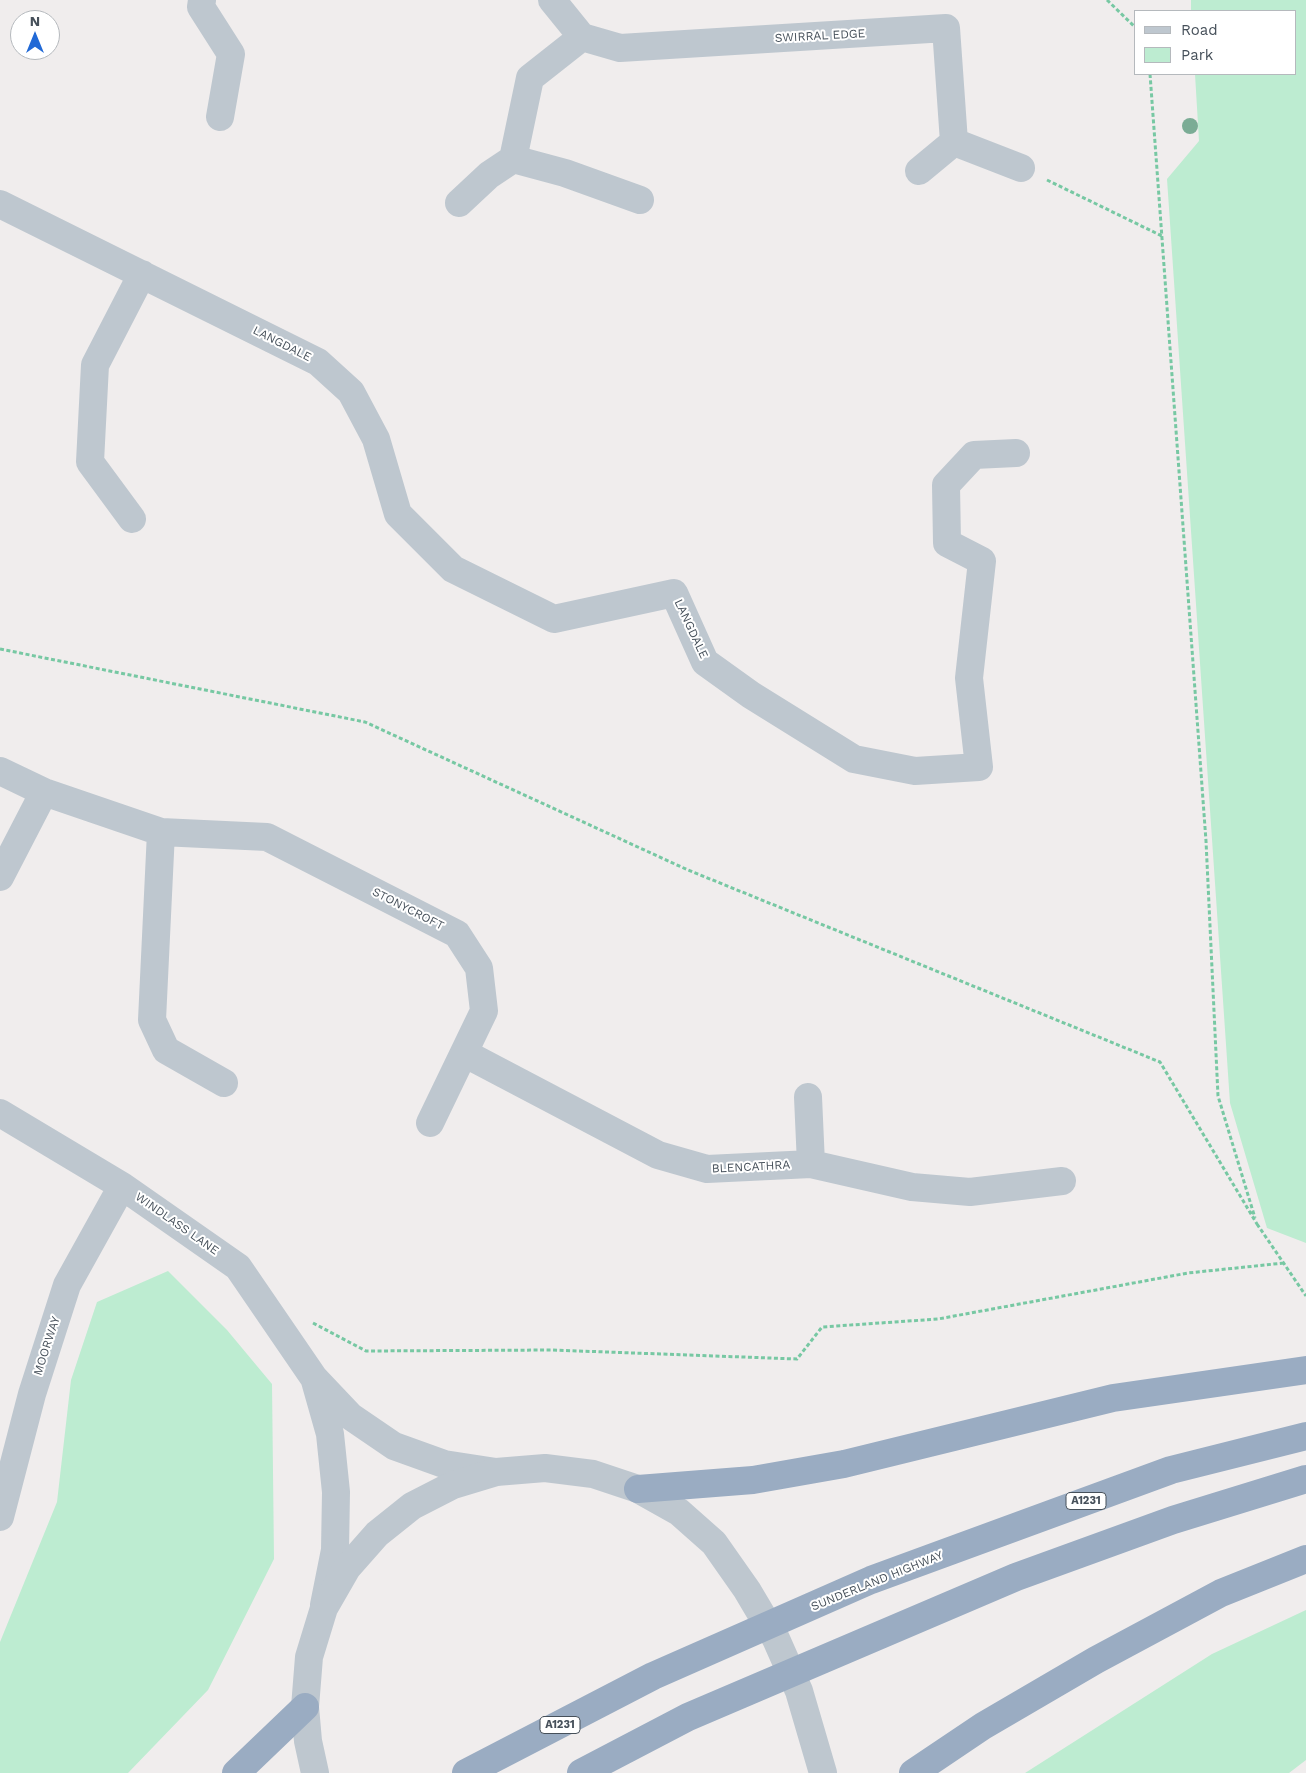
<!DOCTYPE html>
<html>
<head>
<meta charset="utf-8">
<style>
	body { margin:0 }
	#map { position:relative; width:1306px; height:1773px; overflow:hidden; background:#f0eded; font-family:"Work Sans",sans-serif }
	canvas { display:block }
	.legend { position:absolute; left:1134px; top:10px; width:162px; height:65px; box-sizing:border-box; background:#fff; border:1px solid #b5b9bd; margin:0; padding:6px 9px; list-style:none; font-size:15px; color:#46505a }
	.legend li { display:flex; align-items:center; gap:10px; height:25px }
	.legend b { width:25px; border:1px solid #b5b9bd }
	.north { position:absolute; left:10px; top:10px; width:50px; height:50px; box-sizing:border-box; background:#fff; border:1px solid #b5b9bd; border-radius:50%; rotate:0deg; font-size:14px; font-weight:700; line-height:20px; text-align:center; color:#46505a }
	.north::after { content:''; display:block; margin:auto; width:18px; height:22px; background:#2169d6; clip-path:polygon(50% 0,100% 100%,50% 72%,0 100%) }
</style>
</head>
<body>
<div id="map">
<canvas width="1306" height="1773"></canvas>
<ul class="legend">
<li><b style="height:6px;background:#bec7cf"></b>Road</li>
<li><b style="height:14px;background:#bdecd1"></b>Park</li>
</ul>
<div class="north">N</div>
</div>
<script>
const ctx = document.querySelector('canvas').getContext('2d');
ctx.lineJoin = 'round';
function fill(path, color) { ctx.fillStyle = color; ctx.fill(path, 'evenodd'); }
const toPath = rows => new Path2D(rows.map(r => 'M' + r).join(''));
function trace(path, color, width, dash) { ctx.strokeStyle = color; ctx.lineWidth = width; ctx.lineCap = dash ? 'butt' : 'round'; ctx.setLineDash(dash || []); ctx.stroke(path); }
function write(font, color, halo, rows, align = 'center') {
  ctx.font = font + ' "Work Sans",sans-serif'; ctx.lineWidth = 4; ctx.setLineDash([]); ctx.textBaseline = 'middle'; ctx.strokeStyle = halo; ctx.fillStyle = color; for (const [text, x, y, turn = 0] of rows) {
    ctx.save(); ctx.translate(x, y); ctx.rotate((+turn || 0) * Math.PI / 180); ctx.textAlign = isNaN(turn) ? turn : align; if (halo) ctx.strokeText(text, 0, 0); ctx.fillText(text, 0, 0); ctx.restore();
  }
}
fill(toPath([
	[1191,0,1306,0,1306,1243,1267,1228,1230,1103,1167,179,1199,141,1195,74,1295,74,1295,11,1191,11],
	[168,1271,227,1330,272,1384,274,1559,208,1690,128,1773,0,1773,0,1642,57,1502,71,1380,97,1302],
	[1306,1610,1306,1760,1289,1773,1025,1773,1212,1654]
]), '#bdecd1');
trace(toPath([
	[1107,0,1135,27],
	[1150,74,1206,841,1218,1096,1255,1218],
	[1047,180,1162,236],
	[0,649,365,722,688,870,1160,1062,1257,1224],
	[1257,1224,1306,1296],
	[313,1323,366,1351,552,1350,797,1359,822,1327,938,1319,1188,1273,1284,1263]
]), '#77c8a3', 3, [4, 2.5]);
trace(toPath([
	[202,0,201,7,231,54,220,117],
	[552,0,582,37,620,48,946,28,954,142],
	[513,159,530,78,582,37],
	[919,171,954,142,1021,168],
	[459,203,489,175,513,159,565,173,640,200],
	[0,204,318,362,351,392,376,439,398,514,453,569,554,619,674,593,705,662,751,695,854,759,915,771,979,767,969,678,982,561,947,543,946,485,974,455,1016,453],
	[132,519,90,462,95,365,142,274],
	[0,771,44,792,161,832,267,837,457,934,479,968,484,1011,430,1123],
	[161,832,152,1020,166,1050,224,1083],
	[0,877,44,792],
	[464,1053,658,1155,707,1169,811,1164,912,1187,970,1192,1062,1181],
	[808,1097,811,1164],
	[0,1113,122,1186,238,1267,314,1378,350,1416,394,1446,444,1464,496,1472],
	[315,1381,330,1434,336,1492,335,1550,324,1605],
	[0,1517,32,1394,67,1285,122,1186]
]), '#bec7cf', 28);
trace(toPath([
	[315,1773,308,1741,305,1707,309,1657,324,1608,347,1568,377,1534,412,1506,453,1485,496,1472,545,1468,593,1474,638,1489,679,1512,714,1543,747,1590,776,1639,799,1691,823,1773]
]), '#bec7cf', 28);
trace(toPath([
	[638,1489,753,1480,844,1464,1113,1398,1306,1370],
	[236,1773,305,1707],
	[466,1773,653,1676,871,1580,1171,1470,1306,1436],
	[581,1773,688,1717,1016,1577,1173,1520,1306,1479],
	[913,1773,983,1726,1096,1660,1221,1593,1306,1559]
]), '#9aacc2', 28);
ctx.fillStyle = '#7bac95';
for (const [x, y] of [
	[1190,126]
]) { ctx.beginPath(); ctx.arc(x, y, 8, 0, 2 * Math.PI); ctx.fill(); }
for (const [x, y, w] of [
	[1086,1501,40],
	[560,1725,40]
]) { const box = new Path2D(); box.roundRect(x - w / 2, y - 8.5, w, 17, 4); ctx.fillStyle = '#fff'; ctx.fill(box); trace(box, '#46505a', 1); }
write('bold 11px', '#46505a', null, [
	["A1231",1086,1501],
	["A1231",560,1725]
]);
write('12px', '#46505a', '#fff', [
	["SWIRRAL EDGE",820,36,-3],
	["LANGDALE",282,344,27],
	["LANGDALE",691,629,65],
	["STONYCROFT",408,909,27],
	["BLENCATHRA",751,1167,-3],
	["WINDLASS LANE",177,1224,35],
	["MOORWAY",47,1346,-72],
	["SUNDERLAND HIGHWAY",877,1581,-22]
]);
</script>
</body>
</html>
